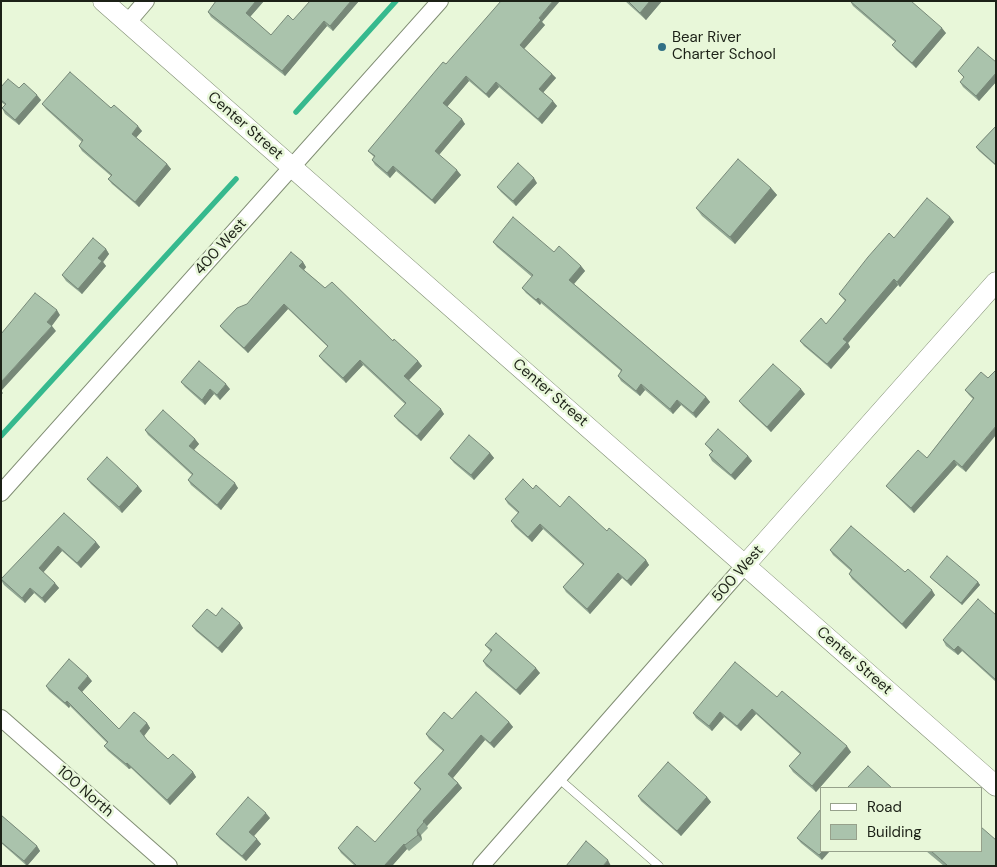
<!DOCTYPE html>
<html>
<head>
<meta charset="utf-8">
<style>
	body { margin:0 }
	#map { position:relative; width:997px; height:867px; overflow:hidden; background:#e8f7d9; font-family:"DM Sans",sans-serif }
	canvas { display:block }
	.frame { position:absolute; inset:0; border:2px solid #1c2117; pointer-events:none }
	.legend { position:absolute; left:820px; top:787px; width:162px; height:65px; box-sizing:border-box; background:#e8f7d9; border:1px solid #96a18b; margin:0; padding:6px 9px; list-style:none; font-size:15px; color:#1c2117 }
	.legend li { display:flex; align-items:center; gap:10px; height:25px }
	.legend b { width:25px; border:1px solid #96a18b }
</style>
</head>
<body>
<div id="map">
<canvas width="997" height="867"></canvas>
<div class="frame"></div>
<ul class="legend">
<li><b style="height:6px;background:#fff"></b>Road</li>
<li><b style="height:14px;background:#aac3ac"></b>Building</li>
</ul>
</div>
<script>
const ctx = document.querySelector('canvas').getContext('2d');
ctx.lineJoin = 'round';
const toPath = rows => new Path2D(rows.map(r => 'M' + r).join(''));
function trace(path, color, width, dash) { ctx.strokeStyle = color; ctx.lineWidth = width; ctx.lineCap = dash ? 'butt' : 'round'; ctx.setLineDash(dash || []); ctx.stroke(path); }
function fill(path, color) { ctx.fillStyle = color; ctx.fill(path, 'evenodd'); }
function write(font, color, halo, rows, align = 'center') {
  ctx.font = font + ' "DM Sans",sans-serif'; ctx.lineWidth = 5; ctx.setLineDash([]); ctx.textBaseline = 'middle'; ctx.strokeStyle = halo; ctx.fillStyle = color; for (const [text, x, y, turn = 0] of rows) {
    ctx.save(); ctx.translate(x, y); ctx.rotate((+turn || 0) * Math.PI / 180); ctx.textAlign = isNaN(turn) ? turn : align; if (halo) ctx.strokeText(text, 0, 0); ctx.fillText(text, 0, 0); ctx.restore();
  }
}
trace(toPath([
	[296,112,396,1],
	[1,436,236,179]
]), '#36b98e', 5.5);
const service = toPath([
	[558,778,659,866]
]);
const minor = toPath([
	[128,22,146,1],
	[1,493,440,1],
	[1,718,169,866],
	[481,866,745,565]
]);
const tertiary = toPath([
	[103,1,996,786],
	[745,565,996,282]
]);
trace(service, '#818e74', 9);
trace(minor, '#818e74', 18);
trace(tertiary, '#818e74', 21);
trace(service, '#fff', 8);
trace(minor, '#fff', 16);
trace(tertiary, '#fff', 20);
fill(toPath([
	[216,1,264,1,250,17,271,35,293,20,359,1,333,31,327,26,285,76,211,17,208,12],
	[625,1,662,1,646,20],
	[850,1,946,33,916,68,896,50,892,45,895,42,853,6],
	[542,22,545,25,524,49,552,74,556,78,543,92,557,106,542,124,499,87,489,98,469,81,447,107,465,124,439,155,461,175,435,204,396,171,390,178,375,165,372,160,374,157,368,151,446,64],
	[996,62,996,82,979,101,963,87,960,82,964,78,958,71],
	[1,87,41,100,19,125,5,114,2,108,5,105,1,102],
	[42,104,111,108,142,131,136,137,167,164,171,169,139,207,112,184,108,179,111,176,82,151,79,146,82,142,46,109],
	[996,126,996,166,979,151,976,147],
	[537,183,516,206,501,192,497,187],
	[771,188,777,195,735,244,702,216,696,208],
	[950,217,954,222,900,287,898,285,848,343,850,347,831,369,804,346,800,341,826,324,845,301,839,294,894,238],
	[493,242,554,252,581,266,585,271,574,284,706,397,710,402,696,418,681,405,673,414,645,390,640,396,621,381,618,376,621,371,541,303,540,305,526,293,522,288,532,277,497,247],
	[106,249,109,254,103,262,106,266,82,294,66,281,62,275],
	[303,262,306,267,304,270,325,288,418,361,422,366,409,380,444,414,421,441,398,421,394,416,405,404,363,365,346,383,323,361,319,356,328,347,288,309,248,353,224,331,220,326,247,304],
	[981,372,966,472,957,465,914,513,890,490,886,486,927,458,973,399,969,395,965,390],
	[181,382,230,389,220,400,214,394,205,405,185,387],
	[805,394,771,432,743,406,739,401],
	[145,430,195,439,199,444,194,450,238,488,221,510,191,485,188,480,192,475,148,435],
	[705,444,748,456,752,461,735,480,712,461,709,455,712,452],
	[490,453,494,458,474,480,454,463,450,458],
	[87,479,138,486,142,491,122,513,91,484],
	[533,489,560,507,607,531,646,560,649,565,631,586,622,578,590,614,566,592,563,587,583,565,543,529,532,542,515,527,511,521,518,513,508,504,505,499],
	[64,513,96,542,100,547,81,568,62,551,43,572,59,588,45,603,34,593,25,603,4,585,1,580],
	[830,550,905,572,935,595,906,629,852,579,849,574,851,571,833,555],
	[930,577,978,582,980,585,962,605,932,579],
	[996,615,996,682,962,651,958,655,946,646,943,640],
	[216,616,243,628,222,653,196,631,192,626],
	[485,645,540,673,520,695,486,666,483,661,491,652],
	[92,681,82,692,119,729,147,723,150,728,144,736,147,740,168,759,193,772,196,777,170,805,131,768,129,769,108,751,104,746,107,743,70,706,69,708,49,691,46,686],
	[777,697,851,752,816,792,793,772,789,766,800,754,756,714,741,731,724,717,712,731,696,718,693,713],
	[452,719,509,722,513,727,494,748,485,740,453,778,458,783,462,788,427,826,428,828,421,835,422,840,409,851,407,849,392,866,355,866,341,853,338,848,375,842,420,790,414,783,443,751,429,739,426,734],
	[638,796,707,797,711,802,681,836,641,801],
	[821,809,822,860,801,843,797,838],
	[1,815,37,846,40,851,27,866,1,843],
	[270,818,254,836,261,844,246,861,220,839,216,834],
	[926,851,981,851,996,866,944,866]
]), '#92a894');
fill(toPath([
	[256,1,264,1,249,18,246,13],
	[351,1,359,1,333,31,330,26],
	[553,1,560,1,542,22,545,25,523,50,520,45,539,18],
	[650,1,662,1,646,20,640,13],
	[324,21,327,26,285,76,282,71],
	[942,28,946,33,916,68,912,63],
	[996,73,996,82,979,101,976,96],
	[552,74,556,78,542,94,539,89],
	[466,76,469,81,446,108,443,103],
	[496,82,499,87,489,98,486,94],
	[37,95,41,100,19,125,15,120],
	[553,101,557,106,542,124,538,119],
	[462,119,465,124,438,156,435,151],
	[138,126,142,131,135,139,132,134],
	[167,164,171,169,139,207,135,202],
	[393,166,396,171,390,178,387,173],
	[457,170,461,175,435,204,432,200],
	[534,178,537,183,516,206,513,201],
	[771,188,777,195,735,244,730,237],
	[950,217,954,222,900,287,897,282],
	[106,249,109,254,103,262,106,266,82,294,78,289,98,258],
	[303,262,306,267,303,271,299,266],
	[581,266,585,271,573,285,569,280],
	[894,279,898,285,848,343,850,347,831,369,827,364,843,339],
	[538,298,541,303,540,305,536,300],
	[284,304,288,309,248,353,244,348],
	[57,310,60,315,51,327,47,322],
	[52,326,56,331,1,391,3,393,1,395,1,382],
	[360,360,363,365,346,383,343,378],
	[418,361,422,366,408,381,404,376],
	[226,384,230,389,220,400,217,395],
	[641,384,645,390,640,396,636,391],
	[210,389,214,394,205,405,202,400],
	[801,389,805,394,771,432,767,427],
	[706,397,710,402,696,418,693,413],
	[677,400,681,405,673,414,670,409],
	[441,409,444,414,421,441,417,436],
	[996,426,996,435,966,472,962,467],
	[195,439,199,444,193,451,189,446],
	[490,453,494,458,474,480,471,475],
	[748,456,752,461,735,480,731,475],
	[954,460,957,465,914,513,911,508],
	[235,483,238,488,221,510,217,505],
	[138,486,142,491,122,513,119,507],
	[540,524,543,529,532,542,528,537],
	[96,542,100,547,81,568,77,563],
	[58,546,62,551,42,574,39,568],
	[646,560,649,565,631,586,627,581],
	[618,573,622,578,590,614,587,609],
	[978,582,980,585,962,605,961,603],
	[55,583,59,588,45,603,42,598],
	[30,588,34,593,25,603,22,598],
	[932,590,935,595,906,629,902,624],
	[240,623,243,628,222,653,218,648],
	[958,646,962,651,958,655,954,650],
	[536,668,540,673,520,695,516,690],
	[88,676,92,681,81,693,78,688],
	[67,701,70,706,69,708,65,703],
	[752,709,756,714,741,731,737,726],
	[720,712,724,717,712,731,709,726],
	[509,722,513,727,494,748,490,743],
	[147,723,150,728,144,736,140,731],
	[481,735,485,740,452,779,448,774],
	[847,746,851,752,816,792,812,786],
	[127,763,131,768,129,769,126,764],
	[193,772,196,777,170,805,167,800],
	[458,783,462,788,427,826,423,821],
	[707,797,711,802,681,836,677,831],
	[266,813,270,818,253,837,249,832],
	[417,830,421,835,422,840,418,835],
	[257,839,261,844,246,861,242,856],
	[404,844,407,849,392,866,384,866],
	[37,846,40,851,27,866,24,861],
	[823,851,830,851,822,860,819,855],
	[608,860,611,866,603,866]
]), '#778878');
const building = toPath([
	[216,1,256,1,246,13,271,35,288,15,293,20,310,1,351,1,330,26,324,21,282,71,208,12,216,1],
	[501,1,553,1,539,18,541,20,520,45,552,74,539,89,553,101,538,119,496,82,486,94,466,76,443,103,462,119,435,151,457,170,432,200,393,166,387,173,372,160,375,156,368,151,443,62,446,64,501,1],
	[628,1,650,1,640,13,628,1],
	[850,1,911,1,942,28,912,63,892,45,896,41,850,1],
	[978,47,996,62,996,73,976,96,960,82,964,77,958,71,978,47],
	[70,72,111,108,114,105,138,126,132,134,167,164,135,202,108,179,112,175,79,146,83,140,42,104,70,72],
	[8,79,19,88,24,83,37,95,15,120,2,108,6,104,1,100,1,87,8,79],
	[996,126,996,164,995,164,976,147,996,126],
	[738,159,771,188,730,237,696,208,738,159],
	[518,163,534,178,513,201,497,187,518,163],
	[927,198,950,217,897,282,894,279,843,339,847,342,827,364,800,341,821,318,826,324,846,300,839,294,868,257,889,233,894,238,927,198],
	[513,217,554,252,559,246,581,266,569,280,706,397,693,413,677,400,670,409,641,384,636,391,618,376,622,370,538,298,536,300,522,288,533,275,493,242,513,217],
	[93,238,106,249,98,258,102,261,78,289,62,275,93,238],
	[291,252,303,262,299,266,325,288,332,282,393,341,394,339,418,361,404,376,441,409,417,436,394,416,406,403,360,360,343,378,319,356,328,346,284,304,244,348,220,326,237,308,247,304,291,252],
	[35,293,57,310,47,322,52,326,1,382,1,334,35,293],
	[199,361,226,384,217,395,210,389,202,400,181,382,199,361],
	[773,364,801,389,767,427,739,401,773,364],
	[996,370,996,426,962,467,954,460,911,508,886,486,918,450,927,458,974,398,965,390,981,372,988,378,996,370],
	[163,410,195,439,189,446,235,483,217,505,188,480,193,474,145,430,163,410],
	[718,429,748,456,731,475,709,455,713,451,705,444,718,429],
	[469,435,490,453,471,475,450,458,469,435],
	[107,457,138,486,119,507,87,479,107,457],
	[523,479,533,489,536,485,560,507,569,496,607,531,609,528,646,560,627,581,618,573,587,609,563,587,584,564,540,524,528,537,511,521,519,512,505,499,523,479],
	[64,513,96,542,77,563,58,546,39,568,55,583,42,598,30,588,22,598,1,579,64,513],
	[851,526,905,572,908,569,932,590,902,624,849,574,852,570,830,550,851,526],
	[947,556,978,582,961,603,930,577,947,556],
	[978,599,996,615,996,680,958,646,954,650,943,640,978,599],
	[222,608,240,623,218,648,192,626,207,609,216,616,222,608],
	[496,633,536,668,516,690,483,661,492,650,485,645,496,633],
	[69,659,88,676,78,688,119,729,134,712,147,723,140,731,147,740,168,759,173,754,193,772,167,800,127,763,126,764,104,746,108,742,67,701,65,703,46,686,69,659],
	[735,662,777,697,782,691,847,746,812,786,789,766,801,753,752,709,737,726,720,712,709,726,693,713,735,662],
	[476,692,509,722,490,743,481,735,448,774,458,783,423,821,424,822,417,830,418,835,405,845,404,844,384,866,357,866,338,848,357,826,375,842,421,789,414,783,444,750,426,734,444,712,452,719,476,692],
	[668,762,707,797,677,831,638,796,668,762],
	[868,766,892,788,849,788,848,787,868,766],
	[248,797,266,813,249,832,257,839,242,856,216,834,248,797],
	[821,809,821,851,823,851,819,855,797,838,821,809],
	[1,815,37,846,24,861,1,842,1,815],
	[981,827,996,840,996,866,948,866,931,851,981,851,981,827],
	[586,841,608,860,603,866,566,866,586,841]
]);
fill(building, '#aac3ac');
trace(building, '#778878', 1);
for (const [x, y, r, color] of [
	[662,47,5,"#317085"]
]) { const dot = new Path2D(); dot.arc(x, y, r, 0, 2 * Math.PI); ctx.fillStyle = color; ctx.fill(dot); trace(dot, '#e8f7d9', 2); }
write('15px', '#1c2117', '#e8f7d9', [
	["Bear River",672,38],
	["Charter School",672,55]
], 'left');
write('15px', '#1c2117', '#e8f7d9', [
	["Center Street",245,126,41],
	["400 West",221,247,-48],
	["Center Street",550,393,41],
	["500 West",738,574,-49],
	["Center Street",854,661,41],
	["100 North",85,792,41]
]);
</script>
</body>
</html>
